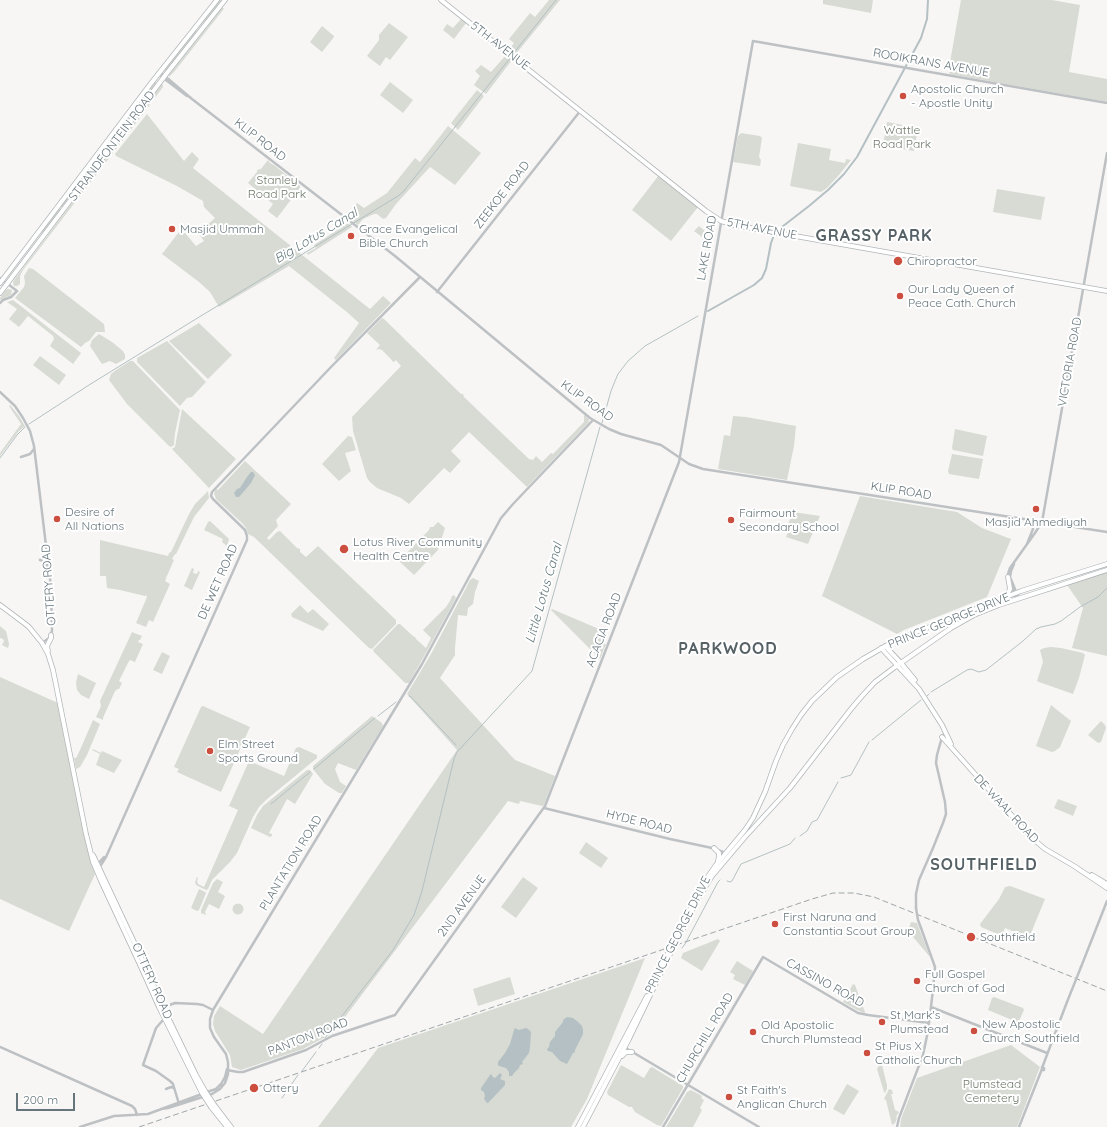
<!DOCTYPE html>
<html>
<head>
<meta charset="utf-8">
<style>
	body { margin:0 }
	#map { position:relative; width:1107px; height:1127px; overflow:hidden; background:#f7f6f4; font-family:Quicksand,sans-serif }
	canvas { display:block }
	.scale { position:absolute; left:16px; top:1093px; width:59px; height:18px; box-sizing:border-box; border:2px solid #66757b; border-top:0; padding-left:5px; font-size:12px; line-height:14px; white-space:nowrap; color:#66757b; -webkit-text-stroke:3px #fff; paint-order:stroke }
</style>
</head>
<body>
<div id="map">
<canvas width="1107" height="1127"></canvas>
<div class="scale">200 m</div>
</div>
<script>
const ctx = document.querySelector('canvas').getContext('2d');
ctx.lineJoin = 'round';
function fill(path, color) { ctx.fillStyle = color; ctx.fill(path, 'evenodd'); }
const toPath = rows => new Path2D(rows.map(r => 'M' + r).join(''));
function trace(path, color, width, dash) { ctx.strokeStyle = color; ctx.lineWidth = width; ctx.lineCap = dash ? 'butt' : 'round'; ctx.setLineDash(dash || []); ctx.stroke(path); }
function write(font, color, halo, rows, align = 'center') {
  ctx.font = font + ' Quicksand,sans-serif'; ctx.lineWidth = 4; ctx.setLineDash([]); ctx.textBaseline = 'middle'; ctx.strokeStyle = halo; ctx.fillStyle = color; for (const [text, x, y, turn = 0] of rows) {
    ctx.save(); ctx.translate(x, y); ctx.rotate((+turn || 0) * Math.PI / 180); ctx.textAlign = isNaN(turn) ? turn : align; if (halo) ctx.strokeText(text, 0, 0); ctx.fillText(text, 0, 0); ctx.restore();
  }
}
fill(toPath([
	[219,0,223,0,214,12,198,28,197,28],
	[549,0,560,0,515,55,509,50,514,43,509,39,530,13,535,17],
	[823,0,873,0,871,13,823,4],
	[961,0,1052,0,1080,5,1069,72,1107,79,1107,102,950,74,949,72,949,68,961,70,963,65,950,62],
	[222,8,224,8,223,10,174,72,169,77,169,75],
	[461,19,466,23,454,39,443,30,447,24,453,28],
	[389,23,408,37,390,60,386,57,380,66,367,56,379,40,379,35],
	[322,26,334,36,334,37,322,52,311,43,310,42],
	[200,30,166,72,165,71,165,69,195,31],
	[506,55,512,60,486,94,474,85,480,76,475,71,481,65,491,72],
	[155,82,157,84,78,187,62,207,60,207,130,115,133,113],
	[390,82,413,100,403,113,380,95],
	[162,84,163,85,163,87,146,110,23,270,20,276,20,284,17,286,14,286,13,283,14,280],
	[477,90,484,96,458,130,451,123],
	[147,114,184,161,192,152,199,159,193,168,370,309,383,296,391,303,336,360,334,358,359,323,348,313,289,266,219,307,210,292,199,282,162,254,179,232,185,233,196,246,204,241,198,233,215,218,204,207,203,201,177,186,116,156,115,154],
	[887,122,918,128,914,151,883,146],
	[448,126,481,153,455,185,430,167,396,204,386,218,383,219,377,214,374,214,363,219,358,225,347,217,357,203,364,208,387,193,415,158,420,162],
	[741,133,760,136,762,138,759,157,761,160,760,166,733,162,738,136],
	[798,143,831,149,829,160,845,163,846,159,851,160,839,175,827,188,821,192,790,186],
	[268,160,270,163,274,165,300,186,300,188,277,218,268,211,273,204,248,183,257,172,257,170,261,169],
	[659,175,698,207,671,241,632,210],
	[997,189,1045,197,1041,220,993,212],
	[58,209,62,209,44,233,41,232],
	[348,223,352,227,308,255,307,253,316,248,314,245],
	[699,226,706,232,702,237,694,231],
	[29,268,33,269,104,324,105,332,96,332,89,341,85,343,81,347,15,298,24,287,25,283,24,276],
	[8,289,12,290,11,295,0,300,0,298,6,290],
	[13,300,81,353,73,364,50,346,54,339,53,336,28,316,19,327,9,319,17,309,7,302],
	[382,318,384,319,461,394,463,394,464,397,529,459,533,460,536,456,542,462,551,453,553,454,584,422,584,415,589,419,589,422,527,487,469,432,451,451,461,461,450,473,444,468,409,504,401,498,377,488,370,482,367,478,353,431,352,417,401,366,396,360,394,362,392,361,391,359,382,350,379,349,376,350,380,345,367,333],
	[199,323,232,355,208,379,169,341],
	[99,334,112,342,123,351,125,355,125,359,116,364,110,361,102,364,90,346,92,340],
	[167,341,206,382,192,397,187,398,180,406,137,362,137,358],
	[40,356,66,375,59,385,33,365],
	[130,361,133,361,180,410,175,433,174,445,171,447,169,446,127,404,109,380,111,374,116,370],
	[10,405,19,416,25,426,19,431,0,456,0,453,21,424,9,406],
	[182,409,236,459,209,488,172,449,175,447],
	[733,416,746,417,796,426,794,446,787,480,718,469,724,435,730,436],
	[955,429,987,436,983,456,953,450,952,448],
	[348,436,352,437,356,450,345,453,351,471,339,481,322,464],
	[952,454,983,459,979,479,949,474,948,471],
	[245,461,291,504,276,520,278,526,267,538,269,540,277,532,280,531,297,548,300,549,300,552,306,557,318,546,396,620,396,624,372,649,369,648,254,537,248,534,246,528,242,523,216,499,214,493,216,489,218,490],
	[208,491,209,498,194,517,176,554,175,554,172,559,174,560,166,578,166,579,165,581,170,584,153,622,149,620,146,627,136,623,147,597,146,595,145,596,120,590,107,588,106,576,100,576,100,540,168,556,169,553,171,552,189,514,195,504],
	[860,496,957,512,982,528,1011,539,987,597,904,630,897,634,822,596],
	[793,512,820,516,808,544,786,537,789,530,786,529],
	[210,521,229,539,227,546,222,542,223,539,204,530,208,522],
	[438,522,445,528,438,550,414,575,399,561,429,530,430,527,433,527],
	[192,568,194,569,193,573,197,574,198,571,200,572,192,590,184,586],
	[1107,572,1107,656,1072,648,1083,608,1067,585],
	[473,578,479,581,475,592,473,604,468,608,467,616,458,615,455,648,455,655,440,678,515,760,555,776,544,805,542,806,520,801,519,804,508,801,333,1033,303,1049,241,1070,232,1067,230,1055,215,1031,213,1024,214,1016,220,1006,263,1034,457,750,407,694,431,654,466,588,470,580],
	[454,595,456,598,427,651,409,683,405,683,374,652,373,650,398,624,400,624,413,636,415,637,416,639,426,648,431,638,423,630,446,607,450,601,452,596],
	[300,605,308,613,313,609,329,624,323,631,292,617,291,614],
	[552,609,606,632,604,643,606,644,600,659,551,610],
	[0,626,6,631,9,644,8,648,2,645,4,641,3,639,0,638],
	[132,632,142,636,140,640,139,640,138,642,143,644,135,662,130,660,128,663,119,681,122,683,119,689,117,689,116,691,115,691,103,718,103,720,96,717,101,706,100,701],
	[1051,647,1061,648,1083,653,1085,655,1079,678,1073,694,1039,682,1037,681,1043,662,1040,650,1044,648],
	[162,652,170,656,162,674,153,670],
	[78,674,96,683,89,699,81,695,77,690,76,683],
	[0,677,58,703,87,844,91,863,95,874,69,931,0,899],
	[1051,705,1071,721,1060,747,1055,751,1052,752,1036,746],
	[203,706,250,727,221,792,177,772,179,769,174,767,201,707],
	[372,716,382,723,383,726,356,770,338,763,335,769,340,782,346,786,342,793,339,793,325,784,313,769,313,766],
	[93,720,100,724,87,755,80,767,76,769,74,758,76,758,80,750],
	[1101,721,1105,725,1106,728,1101,742,1098,743,1088,735],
	[299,747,317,755,317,758,266,800,259,807,253,817,237,853,230,862,212,880,208,889,206,890,196,885,195,882,197,877,198,877,197,881,198,884,204,887,238,810,229,806,249,761,284,776,296,748],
	[93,749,101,753,102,751,122,760,114,773,96,765,100,754,92,750],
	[307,770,310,770,313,774,295,804,287,799,269,833,272,834,272,836,270,837,251,828,257,815,263,806],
	[1058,799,1077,806,1073,816,1054,808],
	[586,842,608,858,601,868,579,853],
	[523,877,538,888,516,918,501,907],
	[217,879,223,882,218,892,225,896,219,909,209,904,205,912,206,915,201,913,201,910,213,883],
	[1010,886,1045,899,1029,938,1005,928,1002,936,981,927,980,924,999,899,1005,887],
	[199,889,205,892,206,893,199,910,197,911,191,908],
	'232.5 909a5.5 5.5 0 1 1 11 0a5.5 5.5 0 1 1-11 0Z',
	[911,922,917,923,930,957,908,931],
	[718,939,720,941,702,971,681,958,683,953],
	[645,958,587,1099,571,1127,318,1127,378,1048],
	[737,961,753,971,745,985,733,979,735,975,730,972],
	[510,977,515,994,478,1006,473,989],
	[853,984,855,985,865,1012,864,1013,857,1010,843,1002],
	[994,997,1023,1008,1024,1010,1019,1021,1017,1022,988,1010,992,998],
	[1011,1045,1040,1067,1017,1127,900,1127,901,1119,917,1078],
	[621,1065,644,1078,650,1068,652,1067,683,1086,683,1088,661,1126,657,1125,635,1112,632,1107,629,1107,608,1095,607,1092],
	[879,1065,882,1065,887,1085,887,1089,885,1093,884,1092,877,1069],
	[847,1084,859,1091,844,1115,833,1109],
	[889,1089,892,1090,893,1094,891,1094,895,1110,899,1112,896,1117,897,1118,895,1123,892,1125,886,1100,884,1099],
	[691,1090,702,1096,701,1098,704,1100,700,1108,702,1110,693,1127,666,1127,687,1092]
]), '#d7dbd4');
fill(toPath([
	[251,472,253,472,255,475,251,483,239,497,236,497,234,493,237,489,240,488,247,477],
	[567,1017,573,1018,578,1022,582,1026,583,1030,583,1034,575,1050,575,1052,573,1053,567,1064,560,1061,552,1052,548,1051,547,1049,549,1047,550,1042,555,1036,555,1032,563,1022,563,1020],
	[515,1028,519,1030,526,1028,528,1029,531,1032,530,1047,529,1053,522,1062,523,1064,520,1065,519,1068,514,1073,512,1076,509,1076,509,1072,506,1068,499,1066,498,1065,498,1062,505,1053,510,1044,514,1030],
	[500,1073,502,1075,500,1079,505,1081,505,1085,488,1103,487,1103,484,1099,485,1096,484,1092,481,1090,481,1088,490,1075,491,1074,493,1077,495,1078]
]), '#b4c0c3');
trace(toPath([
	[513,54,556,0],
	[602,423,611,391,615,381,618,374,628,361,645,346,698,316],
	[29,424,89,385,191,322,398,196,403,192,511,57],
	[0,458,17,435,25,427],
	[931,692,967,670,971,669,979,672,986,670,1023,641,1036,629,1041,627,1055,624,1061,621,1080,607,1098,597,1107,588],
	[409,696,410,696,456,745],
	[927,696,929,694],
	[378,716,396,702],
	[872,740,921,700],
	[314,769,375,718],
	[841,778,851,775,869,742],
	[271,804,310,772],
	[800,836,807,831,812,822,817,820,838,782],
	[727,881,730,882,732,881,741,864,790,844,795,838],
	[682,948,685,944,718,882,720,880],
	[325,1038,393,950,414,915,422,891,454,759,457,752,532,671,600,427],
	[319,1048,322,1044],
	[302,1071,316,1052],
	[282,1098,298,1075]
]), '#b4c0c3', 1);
trace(toPath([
	[778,230,809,206,828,190,844,174,857,157,921,38,927,19,928,0],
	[708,311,754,285,762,278,766,269,771,243,774,235]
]), '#b4c0c3', 2);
const major = toPath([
	[441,0,706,211,721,221,734,225,778,233,1107,291],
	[0,283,152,82,217,0],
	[0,293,167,73,225,0],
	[1004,596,1008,593,1010,589,1008,577],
	[0,605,24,623,29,627,42,643,48,654,53,670,86,834,93,862,101,881,141,967,159,1007,202,1093],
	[885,646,901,663,915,680],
	[881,648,919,689,942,725,951,744],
	[48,651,47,646,51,638,51,635],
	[942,737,1032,838,1045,849,1074,866,1107,888],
	[714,848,719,853,719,856,718,861],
	[93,855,142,959,163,1007,196,1075,205,1091],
	[1092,875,1107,884],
	[683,929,697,900,712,876,745,837,790,788,851,709,862,696,875,682,895,667,951,628,974,615,999,605,1107,570],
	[678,932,705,881,716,865,745,830,753,818,765,792,776,761,783,745,792,729,801,715,812,701,837,677,863,659,889,644,909,635,1021,591,1107,564],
	[658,974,664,961],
	[622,1056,626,1052,632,1052],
	[215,1106,231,1127],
	[211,1107,227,1127],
	[578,1127,647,996],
	[583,1127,629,1039,668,958]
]);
trace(major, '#b1b6b8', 5.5);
trace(toPath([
	[160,72,192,99,395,256,590,418,609,429,621,434,661,445,689,464,703,469,1107,532],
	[158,74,187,96],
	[0,278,17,291,11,297,3,300,0,303],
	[437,292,581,110],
	[0,392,15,406,23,418,30,431,34,446,51,587,52,631,49,638,42,643],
	[21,457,30,454,34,449],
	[1027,544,1033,529,1032,524,1028,521],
	[47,551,44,556,40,560,44,561,48,567],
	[1014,564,1011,571,1010,577,1019,599],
	[1008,578,1008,574,1010,568,1035,533,1042,522,1107,153],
	[1011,585,1016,600],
	[544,808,670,839,712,848,726,853],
	[97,865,104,857],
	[99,868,106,857,247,540,247,536,245,530,213,499,211,496,212,492,331,367,420,277],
	[916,908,916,894,919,880,933,848,943,823,946,814,945,802,936,763,937,755,942,737],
	[1081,967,1107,901],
	[164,1007,175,1003,197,1004,203,1005,213,1010],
	[931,1007,1047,1053],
	[164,1017,163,1020,156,1028,143,1065,156,1071,170,1081,173,1084,179,1104],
	[0,1047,132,1106,135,1109,137,1115],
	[624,1047,759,1127],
	[1042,1067,1044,1068,1044,1070,1042,1070,1042,1067],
	[1042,1068,1067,1002],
	[227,1070,238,1072,243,1072,306,1050,332,1036,395,1015,545,806,679,462,753,41,1107,103],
	[166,1089,171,1087,174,1088],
	[161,1109,168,1108,212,1094,220,1089,225,1083,228,1074,228,1062,226,1054,214,1037,210,1028,210,1019,213,1010,422,664,501,518,513,504,593,420],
	[80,1127,114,1116,148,1114,210,1091,216,1089,221,1084,225,1077,227,1069],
	[663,1127,763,957,858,1013,868,1015,929,1023],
	[897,1127,899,1118,923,1055,928,1031,933,990,935,967,921,928],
	[1019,1127,1042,1069]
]), '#bdc1c4', 2.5);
trace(major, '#fff', 4);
trace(toPath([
	[139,1127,812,899,833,893,854,893,874,897,1107,991]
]), '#9fa6a9', 1, [6, 3]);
const majorBridge = toPath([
	[668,958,683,929],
	[664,961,678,932],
	[205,1091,215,1106],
	[202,1093,211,1107]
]);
trace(majorBridge, '#b1b6b8', 5.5, []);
trace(toPath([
	[916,908,918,920,921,928],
	[1067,1002,1081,967]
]), '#bdc1c4', 2.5);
trace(majorBridge, '#fff', 4);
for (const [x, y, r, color] of [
	[903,96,4,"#cc4e3f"],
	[172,229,4,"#cc4e3f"],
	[351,236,4,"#cc4e3f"],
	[898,261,5,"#cc4e3f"],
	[900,296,4,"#cc4e3f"],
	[1036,509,4,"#cc4e3f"],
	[57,519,4,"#cc4e3f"],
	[731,520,4,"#cc4e3f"],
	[344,549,5,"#cc4e3f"],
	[210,751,4,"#cc4e3f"],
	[775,924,4,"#cc4e3f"],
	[971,937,5,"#cc4e3f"],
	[917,981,4,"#cc4e3f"],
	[882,1022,4,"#cc4e3f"],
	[974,1031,4,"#cc4e3f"],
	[753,1032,4,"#cc4e3f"],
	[867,1053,4,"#cc4e3f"],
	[254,1088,5,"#cc4e3f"],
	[729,1097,4,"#cc4e3f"]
]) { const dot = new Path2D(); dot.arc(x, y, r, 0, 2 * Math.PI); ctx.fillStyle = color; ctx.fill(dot); trace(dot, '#fff', 1.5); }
write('12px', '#66757b', '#fff', [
	["5TH AVENUE",500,46,38],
	["ROOIKRANS AVENUE",931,63,10],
	["KLIP ROAD",260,140,38],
	["STRANDFONTEIN ROAD",112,146,-53],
	["ZEEKOE ROAD",502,195,-52],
	["5TH AVENUE",762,229,11],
	["LAKE ROAD",707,248,-80],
	["VICTORIA ROAD",1070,362,-80],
	["KLIP ROAD",587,401,36],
	["KLIP ROAD",901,491,9],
	["DE WET ROAD",218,582,-66],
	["OTTERY ROAD",49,585,-94],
	["PRINCE GEORGE DRIVE",949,621,-22],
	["ACACIA ROAD",604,630,-69],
	["DE WAAL ROAD",1006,809,47],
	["HYDE ROAD",639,822,14],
	["PLANTATION ROAD",291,863,-59],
	["2ND AVENUE",462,906,-54],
	["PRINCE GEORGE DRIVE",678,935,-63],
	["OTTERY ROAD",152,981,66],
	["CASSINO ROAD",825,983,29],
	["PANTON ROAD",308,1037,-21],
	["CHURCHILL ROAD",705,1038,-60]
]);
write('12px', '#66757b', '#fff', [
	["Apostolic Church",911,89],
	["- Apostle Unity",911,103],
	["Masjid Ummah",180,229],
	["Grace Evangelical",359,229],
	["Bible Church",359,243],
	["Chiropractor",907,261],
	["Our Lady Queen of",908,289],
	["Peace Cath. Church",908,303],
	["Desire of",65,512],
	["All Nations",65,526],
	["Fairmount",739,513],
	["Secondary School",739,527],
	["Masjid Ahmediyah",1036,522,"center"],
	["Lotus River Community",353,542],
	["Health Centre",353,556],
	["Elm Street",218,744],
	["Sports Ground",218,758],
	["First Naruna and",783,917],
	["Constantia Scout Group",783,931],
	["Southfield",980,937],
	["Full Gospel",925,974],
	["Church of God",925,988],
	["St Mark's",890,1015],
	["Plumstead",890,1029],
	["New Apostolic",982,1024],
	["Church Southfield",982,1038],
	["Old Apostolic",761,1025],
	["Church Plumstead",761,1039],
	["St Pius X",875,1046],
	["Catholic Church",875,1060],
	["Ottery",263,1088],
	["St Faith's",737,1090],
	["Anglican Church",737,1104]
], 'left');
write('12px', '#6e7968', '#fff', [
	["Wattle",902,130],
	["Road Park",902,144],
	["Stanley",277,180],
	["Road Park",277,194],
	["Plumstead",992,1084],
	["Cemetery",992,1098]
]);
write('italic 13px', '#667a7d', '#fff', [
	["Big Lotus Canal",316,236,-31],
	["Little Lotus Canal",544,593,-74]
]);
ctx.letterSpacing = '1px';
write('bold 16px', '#576267', '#fff', [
	["GRASSY PARK",874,236],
	["PARKWOOD",728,649],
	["SOUTHFIELD",984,865]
]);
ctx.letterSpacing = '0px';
</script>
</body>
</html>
